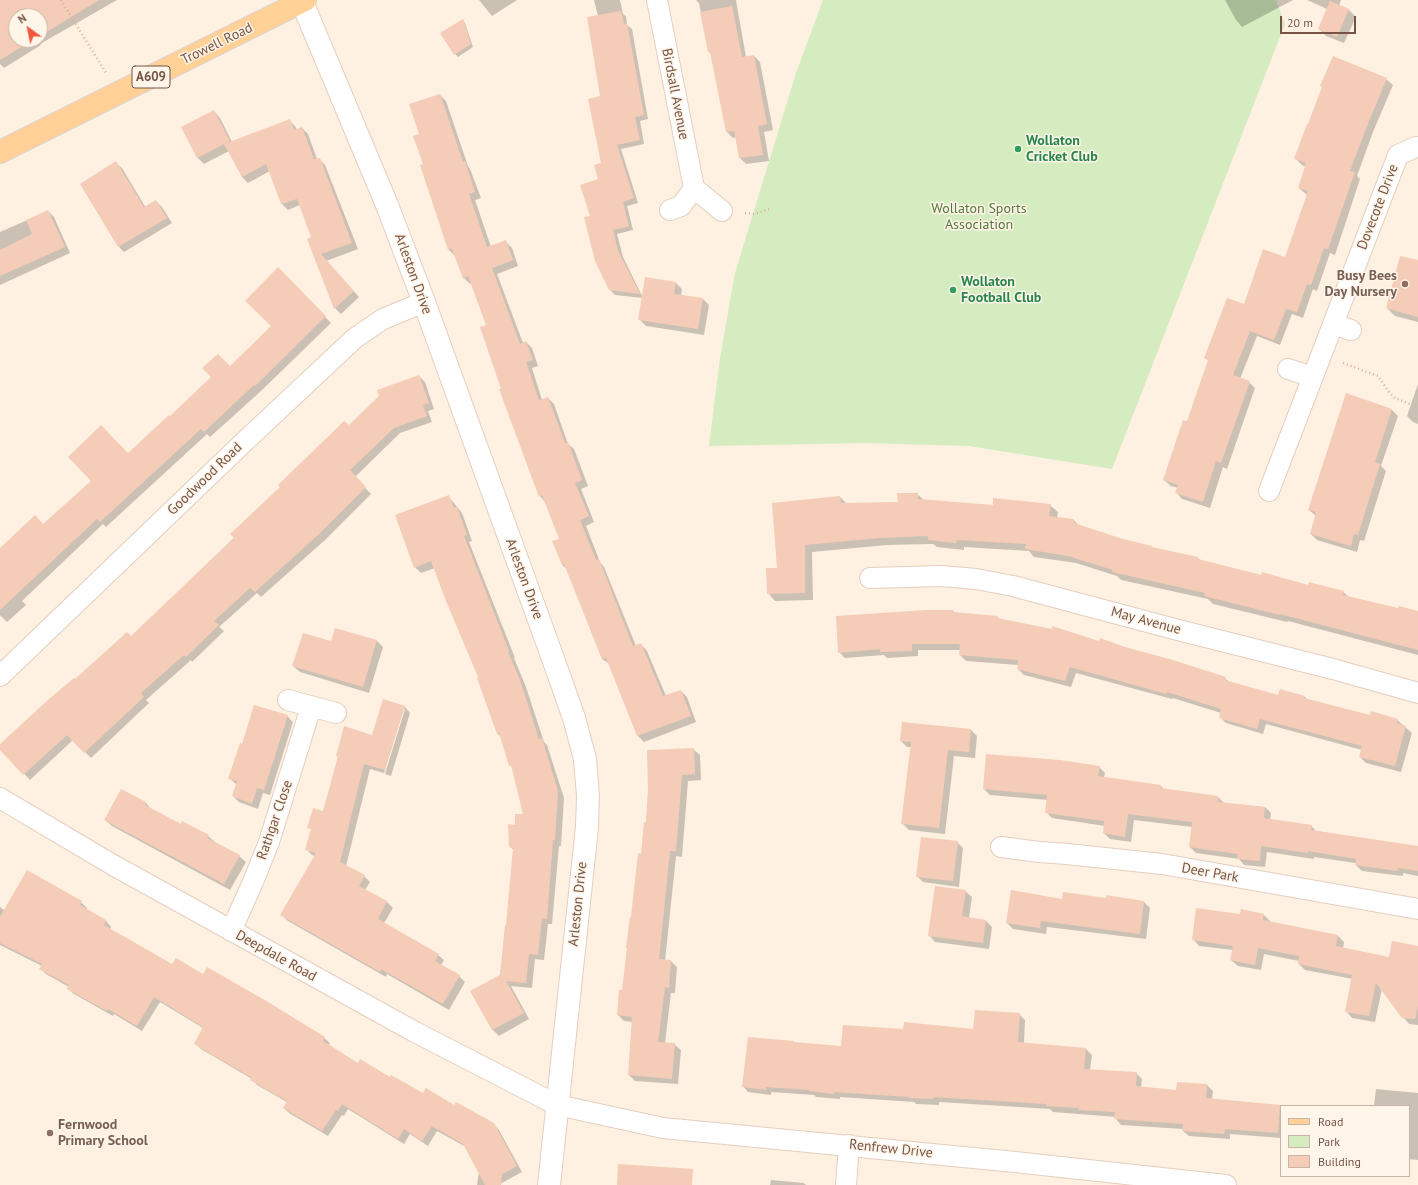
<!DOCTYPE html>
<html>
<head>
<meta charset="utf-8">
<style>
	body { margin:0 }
	#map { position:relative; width:1418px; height:1185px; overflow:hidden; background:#fef1e1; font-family:"PT Sans",sans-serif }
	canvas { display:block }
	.legend { position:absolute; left:1280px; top:1105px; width:130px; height:72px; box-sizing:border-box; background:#fff5e9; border:1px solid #c9b5a8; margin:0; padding:5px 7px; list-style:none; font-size:12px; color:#775446 }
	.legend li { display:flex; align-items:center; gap:8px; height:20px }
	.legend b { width:20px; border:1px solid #c9b5a8 }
	.north { position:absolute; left:8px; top:8px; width:40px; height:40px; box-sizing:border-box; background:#fff5e9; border:1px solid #c9b5a8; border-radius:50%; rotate:327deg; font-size:11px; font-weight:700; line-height:16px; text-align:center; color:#775446 }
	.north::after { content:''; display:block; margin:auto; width:14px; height:18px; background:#f1593d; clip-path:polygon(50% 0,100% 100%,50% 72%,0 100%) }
	.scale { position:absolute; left:1280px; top:16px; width:76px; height:18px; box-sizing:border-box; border:2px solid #775446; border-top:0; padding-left:5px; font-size:12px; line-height:14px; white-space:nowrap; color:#775446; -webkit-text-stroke:3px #fff5e9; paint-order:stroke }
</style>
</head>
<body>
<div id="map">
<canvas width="1418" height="1185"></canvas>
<ul class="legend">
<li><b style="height:5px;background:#ffd197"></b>Road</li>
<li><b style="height:11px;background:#d4ecbf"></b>Park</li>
<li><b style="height:11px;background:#f5ccb7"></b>Building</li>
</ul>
<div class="north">N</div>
<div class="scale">20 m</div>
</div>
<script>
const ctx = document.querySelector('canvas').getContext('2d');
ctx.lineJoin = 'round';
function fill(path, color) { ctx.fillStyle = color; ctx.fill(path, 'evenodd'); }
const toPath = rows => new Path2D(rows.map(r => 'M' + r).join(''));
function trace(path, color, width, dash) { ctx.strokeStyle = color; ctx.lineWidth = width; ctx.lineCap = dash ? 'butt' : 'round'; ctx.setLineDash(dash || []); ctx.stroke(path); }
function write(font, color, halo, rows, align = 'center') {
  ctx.font = font + ' "PT Sans",sans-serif'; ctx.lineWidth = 3; ctx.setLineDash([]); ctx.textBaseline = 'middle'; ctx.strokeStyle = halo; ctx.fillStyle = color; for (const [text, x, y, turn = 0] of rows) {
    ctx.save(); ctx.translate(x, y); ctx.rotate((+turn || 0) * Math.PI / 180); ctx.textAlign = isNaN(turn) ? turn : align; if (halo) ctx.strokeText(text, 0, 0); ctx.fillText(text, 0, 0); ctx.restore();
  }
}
fill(toPath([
	[823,0,1276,0,1285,24,1112,469,969,446,866,443,709,446,720,358,735,273,796,73]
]), '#d4ecbf');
fill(toPath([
	[0,0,117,0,40,44,41,45,4,68,0,64],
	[16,16,40,16,40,40,16,40],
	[479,0,517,0,492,16],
	[594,0,620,0,623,14,626,16,627,25,632,29,648,119,640,121,644,144,621,149,638,203,627,206,633,230,617,234,623,257,643,298,676,283,682,289,681,295,703,299,709,305,704,335,646,326,640,320,643,298,615,295,610,290,591,217,602,163,598,16],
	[696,0,736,0,746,57,754,56,760,62,773,130,764,132,769,161,746,164,740,158,736,137,733,138,727,132,712,55,709,52,699,3],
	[1225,0,1293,0,1242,27,1236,20],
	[1307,0,1341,0,1339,6,1349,10,1356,17,1344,43,1326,36,1319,29,1327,9],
	[463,20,465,23,473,47,458,57,455,54],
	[1386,79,1393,85,1373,132,1357,176,1360,179,1335,255,1330,253,1317,291,1313,289,1303,318,1292,314,1280,345,1257,336,1240,379,1249,382,1255,388,1227,469,1223,467,1210,508,1182,499,1176,492,1178,488,1171,486,1164,480,1188,422,1209,361,1205,358,1244,306,1286,258,1307,195,1299,188,1306,167,1302,165,1296,159],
	[440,95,446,101,468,166,470,169,481,198,475,200,491,247,506,242,512,248,518,266,497,274,523,343,526,342,532,348,538,366,532,368,542,400,548,398,554,404,568,444,574,449,588,486,581,489,594,522,586,526,600,562,604,567,636,646,641,644,647,651,666,696,681,691,687,697,696,722,644,742,638,736,610,664,602,659,567,569,562,565,560,539,545,502,540,496,502,389,487,325,472,283,470,284,464,278,455,256,449,250,421,166,424,165,420,135],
	[214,111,220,118,232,142,289,120,295,126,297,130,302,128,308,134,317,159,319,159,325,165,358,249,326,261,359,297,341,314,335,308,309,239,313,238,300,205,288,210,282,204,270,171,248,183,242,177,229,151,204,164,198,158,182,128],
	[116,163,122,168,146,208,156,201,162,207,172,223,124,252,119,247],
	[48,211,54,217,70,253,0,285,0,232],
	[1418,261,1418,322,1395,316,1387,308],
	[278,269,331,323,261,391,210,437,207,434,106,527,103,524,22,601,26,605,7,622,0,615,0,549,43,526,230,368,272,326],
	[419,376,425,382,434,409,428,411,432,422,400,433,355,477,371,494,325,540,261,597,257,593,219,627,224,631,192,662,191,660,146,700,149,703,91,758,73,740,30,780,0,748,0,746,75,680,131,637,349,427],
	[1418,384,1418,424,1413,422,1407,416],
	[1346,395,1392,410,1398,416,1381,466,1386,471,1364,541,1360,540,1357,552,1317,540,1311,534,1316,516,1309,510],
	[917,494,924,500,994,506,1050,505,1058,512,1057,518,1074,520,1079,526,1123,540,1152,547,1154,549,1198,558,1200,560,1262,576,1343,592,1349,597,1399,610,1418,612,1418,655,1288,621,1287,622,1213,604,1208,599,1121,580,1117,576,1076,563,1034,557,1029,551,964,547,964,550,937,547,933,544,887,545,812,552,813,600,775,601,768,593,778,569,840,497,847,504,899,503],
	[449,497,462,513,472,541,469,542,515,658,514,658,526,687,544,742,547,745,564,798,561,846,559,846,552,924,548,924,544,960,535,959,532,988,511,986,529,1019,499,1036,493,1030,472,991,500,975,507,926,514,850,510,847,516,826,525,815,512,767,510,765,501,737,497,733,479,678,435,568,421,573,415,567],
	[953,611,955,613,997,617,1000,619,1125,648,1225,678,1229,682,1279,696,1280,690,1305,697,1308,700,1370,716,1397,720,1412,733,1401,772,1366,763,1360,757,1362,750,1266,724,1263,734,1226,723,1220,717,1221,713,1173,698,1172,699,1076,673,1071,687,1024,675,1018,669,1018,665,966,661,960,655,960,650,918,650,918,656,887,658,884,655,845,658,839,652],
	[377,641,383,647,369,693,300,672,293,666,332,643],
	[405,707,410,713,391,776,385,774,405,709,403,709,384,773,370,769,346,866,364,876,370,882,365,890,387,902,393,908,384,923,438,955,444,960,441,965,459,976,465,982,449,1010,387,974,386,977,288,921,282,915,315,856,312,855,306,849,312,830,309,827,324,812,338,757,337,755,373,736],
	[287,716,293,722,270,795,263,793,258,809,239,802,233,796,237,785,229,778,243,745],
	[903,723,971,730,977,736,975,758,954,756,945,834,909,830,903,824,911,747,907,747,901,741],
	[693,749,700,755,701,780,688,781,682,857,676,856,665,961,671,961,677,967,675,993,671,993,665,1043,674,1044,681,1050,678,1084,635,1081,629,1075,633,1022,624,1021,618,1015,623,991,630,918,632,918,647,823],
	[1099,767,1105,773,1104,778,1161,786,1165,790,1218,797,1224,803,1265,807,1271,813,1270,820,1311,826,1316,831,1418,847,1418,876,1403,873,1403,876,1362,871,1356,865,1356,863,1314,857,1314,859,1267,852,1265,867,1244,865,1239,859,1196,853,1190,847,1192,827,1134,820,1131,842,1110,839,1104,833,1105,826,1052,818,1046,812,1048,800,990,795,984,789],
	[121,791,146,803,152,810,181,825,208,836,215,842,239,856,246,862,230,890,112,826,105,820],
	[957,842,963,848,959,887,923,882,917,876],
	[965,891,972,897,969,918,986,921,992,927,989,949,935,942,929,935],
	[1106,899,1144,902,1150,908,1146,939,1047,927,1046,934,1013,929,1007,923,1063,900],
	[81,902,87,908,86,910,106,921,111,927,110,930,172,966,203,976,324,1038,330,1043,328,1046,358,1064,423,1095,493,1124,499,1130,522,1172,498,1185,477,1185,479,1172,466,1147,437,1131,428,1146,410,1134,404,1144,348,1109,344,1116,342,1115,328,1136,289,1113,284,1108,287,1102,257,1085,252,1079,201,1049,195,1043,203,1028,160,1002,142,1031,114,1014,113,1016,74,994,68,989,69,987,46,974,40,968,42,966,0,945,0,907,5,911],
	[1241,915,1264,915,1270,921,1270,922,1338,936,1344,942,1343,949,1390,958,1418,947,1418,1025,1409,1024,1403,1017,1382,989,1375,1022,1352,1018,1346,1011,1353,979,1305,970,1299,964,1299,961,1264,954,1261,970,1238,966,1231,960,1233,950,1199,946,1193,939],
	[1019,1014,1025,1020,1024,1044,1086,1049,1092,1055,1090,1070,1136,1073,1142,1079,1141,1087,1177,1091,1207,1085,1213,1091,1212,1099,1280,1106,1281,1107,1281,1138,1230,1134,1230,1139,1189,1136,1183,1131,1183,1129,1121,1125,1116,1119,1116,1117,1053,1112,1050,1109,939,1102,939,1105,916,1104,914,1102,840,1097,840,1099,816,1097,814,1095,771,1092,771,1095,748,1092,743,1086,795,1043,842,1047,904,1030,974,1030],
	[1376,1089,1418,1093,1418,1160,1409,1159,1409,1106,1374,1106],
	[771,1180,804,1183,806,1185,770,1185]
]), '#0003');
fill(toPath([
	[0,0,99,0,40,36,40,16,16,16,16,40,33,40,0,60],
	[1330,1,1349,9,1337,37,1318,29],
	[732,6,742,57,754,55,767,124,758,126,763,155,739,158,734,131,726,132,710,52,708,52,700,12],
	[621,11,624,24,627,23,644,115,635,117,640,140,617,145,634,198,623,202,629,226,613,230,618,251,640,294,609,290,595,261,584,217,590,216,580,185,598,179,594,165,601,163,588,99,600,96,587,17],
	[463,19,471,44,454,55,440,33],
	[1333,56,1387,78,1367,126,1350,171,1355,172,1328,249,1324,248,1311,285,1307,284,1297,312,1286,309,1274,340,1250,331,1233,375,1250,381,1221,463,1216,461,1203,502,1175,493,1178,485,1163,480,1183,420,1187,421,1208,360,1204,358,1227,298,1244,304,1263,249,1285,257,1308,191,1298,188,1306,163,1294,159,1307,124,1308,124,1322,87,1320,86],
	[440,94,463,162,465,161,475,192,469,194,487,247,506,240,513,260,492,268,520,344,526,341,533,360,526,362,539,400,548,397,565,443,568,442,582,480,575,483,589,516,580,520,596,560,599,559,633,646,641,643,663,696,681,690,691,716,637,736,606,658,602,659,564,564,562,565,552,541,559,539,542,495,539,497,499,389,501,389,480,327,486,325,468,276,463,279,452,249,448,250,420,165,423,164,413,136,419,134,409,104],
	[214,110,230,141,197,158,181,127],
	[290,119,294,130,302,127,314,159,320,158,352,243,321,254,354,291,334,309,307,239,311,237,297,199,281,204,266,164,242,177,224,144],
	[116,161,144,207,156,200,167,218,118,247,80,184],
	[48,210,65,247,0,276,0,250,32,234,26,220],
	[1400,256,1418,260,1418,317,1386,308],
	[278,267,326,316,255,386,254,385,204,432,201,429,100,522,97,519,0,610,0,548,35,515,43,524,91,481,68,457,101,425,128,453,169,415,170,416,211,377,202,368,218,354,230,366,271,326,245,301],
	[645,277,676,282,674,294,703,298,698,329,638,320],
	[419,375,429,403,423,405,427,416,394,428,350,470,366,487,319,534,255,592,250,588,214,621,219,625,186,657,184,655,141,693,144,697,84,753,67,735,23,775,0,750,0,744,49,699,74,678,75,679,127,632,131,636,234,538,230,534,280,487,278,485,344,421,349,425,379,396,377,390],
	[1346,393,1392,409,1375,462,1380,464,1358,535,1354,534,1351,546,1310,534,1316,512,1308,510],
	[897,493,918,493,918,499,993,505,993,498,1051,504,1049,516,1074,519,1074,523,1123,539,1152,546,1152,547,1198,557,1198,559,1261,575,1262,572,1308,585,1309,582,1344,591,1343,595,1398,608,1399,606,1418,611,1418,650,1280,614,1280,615,1204,596,1205,593,1112,572,1113,570,1068,556,1025,549,1026,544,957,540,956,543,928,540,928,536,879,538,805,545,805,593,767,594,766,568,777,568,772,503,840,496,841,503,898,502],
	[449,495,454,508,457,506,467,535,464,536,509,651,508,652,520,680,539,739,542,738,558,791,555,840,553,840,547,919,542,918,538,955,529,954,526,983,506,981,524,1013,492,1030,470,991,500,975,505,925,506,925,513,848,509,847,508,824,515,825,515,814,523,814,511,765,509,766,499,733,497,734,477,678,478,677,446,601,431,561,414,568,395,515],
	[926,610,953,610,953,612,998,616,997,618,1052,629,1052,626,1099,641,1100,638,1125,647,1173,660,1226,677,1225,680,1278,695,1280,689,1305,696,1304,698,1370,715,1371,711,1398,719,1396,723,1406,726,1395,766,1359,757,1362,746,1260,719,1257,729,1219,718,1221,709,1167,692,1166,694,1070,667,1065,681,1017,669,1018,660,959,655,960,644,912,644,912,651,880,652,880,649,838,653,836,616],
	[335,628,377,640,363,687,292,666,303,633,331,641],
	[383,699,405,706,385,770,364,764,340,862,365,875,359,886,387,901,378,919,439,954,435,961,460,975,443,1004,381,969,380,972,280,915,316,853,305,850,311,829,307,828,313,808,323,811,338,756,336,756,344,726,372,735],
	[254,705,288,715,264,790,257,788,252,804,232,796,237,781,228,779,240,743,242,744],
	[902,722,971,729,969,752,948,750,939,828,901,824,911,742,900,741],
	[694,748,695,774,682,775,676,851,670,851,659,959,671,960,669,988,665,987,658,1042,675,1043,672,1079,628,1075,632,1017,617,1015,619,990,622,990,627,948,626,948,630,917,631,917,638,853,641,854,644,822,646,822,648,788,647,750],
	[986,754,1060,760,1100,766,1098,776,1161,785,1161,788,1218,796,1218,802,1265,807,1264,818,1312,825,1311,830,1418,846,1418,871,1398,868,1397,871,1355,865,1356,859,1308,851,1308,853,1261,846,1260,861,1237,859,1238,854,1189,847,1192,822,1128,814,1125,837,1103,833,1104,821,1045,813,1047,795,983,789],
	[121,789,146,802,145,805,181,824,182,821,209,835,207,838,240,855,224,884,104,820],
	[921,837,958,841,953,881,916,877],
	[27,870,82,901,80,905,106,920,104,925,172,964,176,958,203,974,207,967,268,1002,325,1037,323,1041,358,1063,360,1059,390,1077,391,1075,423,1093,426,1088,454,1105,456,1102,494,1123,517,1166,502,1174,501,1185,485,1185,463,1144,432,1126,422,1141,404,1129,398,1139,342,1104,338,1111,336,1110,322,1131,283,1108,287,1101,250,1080,252,1078,194,1044,203,1027,154,997,137,1026,108,1009,107,1011,67,989,69,985,39,969,42,964,0,943,0,917],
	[935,886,966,890,962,916,986,920,983,943,928,936],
	[1011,890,1062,899,1063,892,1106,898,1106,895,1144,901,1140,934,1041,921,1040,928,1006,923],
	[1196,908,1240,914,1241,909,1264,914,1263,920,1338,935,1336,946,1389,957,1392,941,1418,946,1418,1006,1415,1019,1402,1018,1376,983,1369,1016,1345,1012,1352,975,1298,964,1299,956,1258,948,1255,965,1230,960,1233,946,1192,940],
	[975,1010,1020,1013,1018,1042,1086,1048,1084,1069,1137,1072,1136,1086,1176,1090,1177,1082,1207,1084,1206,1098,1280,1105,1278,1133,1225,1129,1224,1134,1182,1131,1183,1124,1114,1119,1115,1112,1079,1110,1079,1108,1046,1106,1046,1104,933,1097,933,1099,909,1098,909,1097,834,1092,834,1094,809,1091,810,1090,766,1087,766,1090,742,1087,748,1037,794,1041,794,1042,841,1046,843,1025,903,1029,904,1022,973,1029],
	[618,1164,693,1169,692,1185,617,1185]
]), '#f5ccb7');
const minor = toPath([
	[657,0,694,188],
	[670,210,681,206,694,188,722,211],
	[1333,324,1351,330],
	[1288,369,1313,377],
	[1269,491,1398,155,1416,147,1418,147],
	[870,578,942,576,976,579,1013,586,1178,630,1333,669,1418,693],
	[0,676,244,442,355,338,383,319,424,302],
	[288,700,336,713],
	[0,798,113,865,415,1032,557,1105,663,1128,1015,1162,1226,1185],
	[1001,847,1039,852,1067,854,1162,864,1418,909],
	[231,931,253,882,269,842,311,707],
	[846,1185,849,1145]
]);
const tertiary = toPath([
	[302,2,387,205,424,302,556,667,574,718,585,759,588,796,587,827,549,1185]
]);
const primary = toPath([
	[0,152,305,0]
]);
trace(minor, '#e5cebf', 22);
trace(tertiary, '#e5cebf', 24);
trace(primary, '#dcd3cf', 24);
trace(toPath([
	[61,0,106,73],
	[745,213,754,214,770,209],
	[1343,363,1378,376,1389,392,1395,398,1410,404]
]), '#daaf9a', 2.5, [1, 3]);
trace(minor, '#fff', 20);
trace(tertiary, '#fff', 22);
trace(primary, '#ffd197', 22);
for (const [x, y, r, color] of [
	[1018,149,4,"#2e9e5b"],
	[1405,284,4,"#8d6e63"],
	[953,290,4,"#2e9e5b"],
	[50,1133,4,"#8d6e63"]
]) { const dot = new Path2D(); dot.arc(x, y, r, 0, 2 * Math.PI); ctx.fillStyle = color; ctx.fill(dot); trace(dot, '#fff5e9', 1.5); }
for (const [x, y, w] of [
	[151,77,38]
]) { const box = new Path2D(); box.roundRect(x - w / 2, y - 11, w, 22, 3); ctx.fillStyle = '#fff5e9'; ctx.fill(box); trace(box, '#775446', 1); }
write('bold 13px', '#775446', null, [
	["A609",151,77]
]);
write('14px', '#775446', '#fff5e9', [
	["Trowell Road",217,44,-26],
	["Birdsall Avenue",675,94,79],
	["Dovecote Drive",1378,207,-69],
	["Arleston Drive",413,274,70],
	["Goodwood Road",205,479,-44],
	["Arleston Drive",524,579,70],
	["May Avenue",1146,621,15],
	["Rathgar Close",275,820,-71],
	["Deer Park",1210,873,10],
	["Arleston Drive",578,904,-84],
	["Deepdale Road",276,956,29],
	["Renfrew Drive",891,1149,6]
]);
write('bold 14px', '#27864d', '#fff5e9', [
	["Wollaton",1026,141],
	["Cricket Club",1026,157],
	["Wollaton",961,282],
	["Football Club",961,298]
], 'left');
write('14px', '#51783b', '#fff5e9', [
	["Wollaton Sports",979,209],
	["Association",979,225]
]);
write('bold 14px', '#785e54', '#fff5e9', [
	["Busy Bees",1397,276],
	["Day Nursery",1397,292],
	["Fernwood",58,1125,"left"],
	["Primary School",58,1141,"left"]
], 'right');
</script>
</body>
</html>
